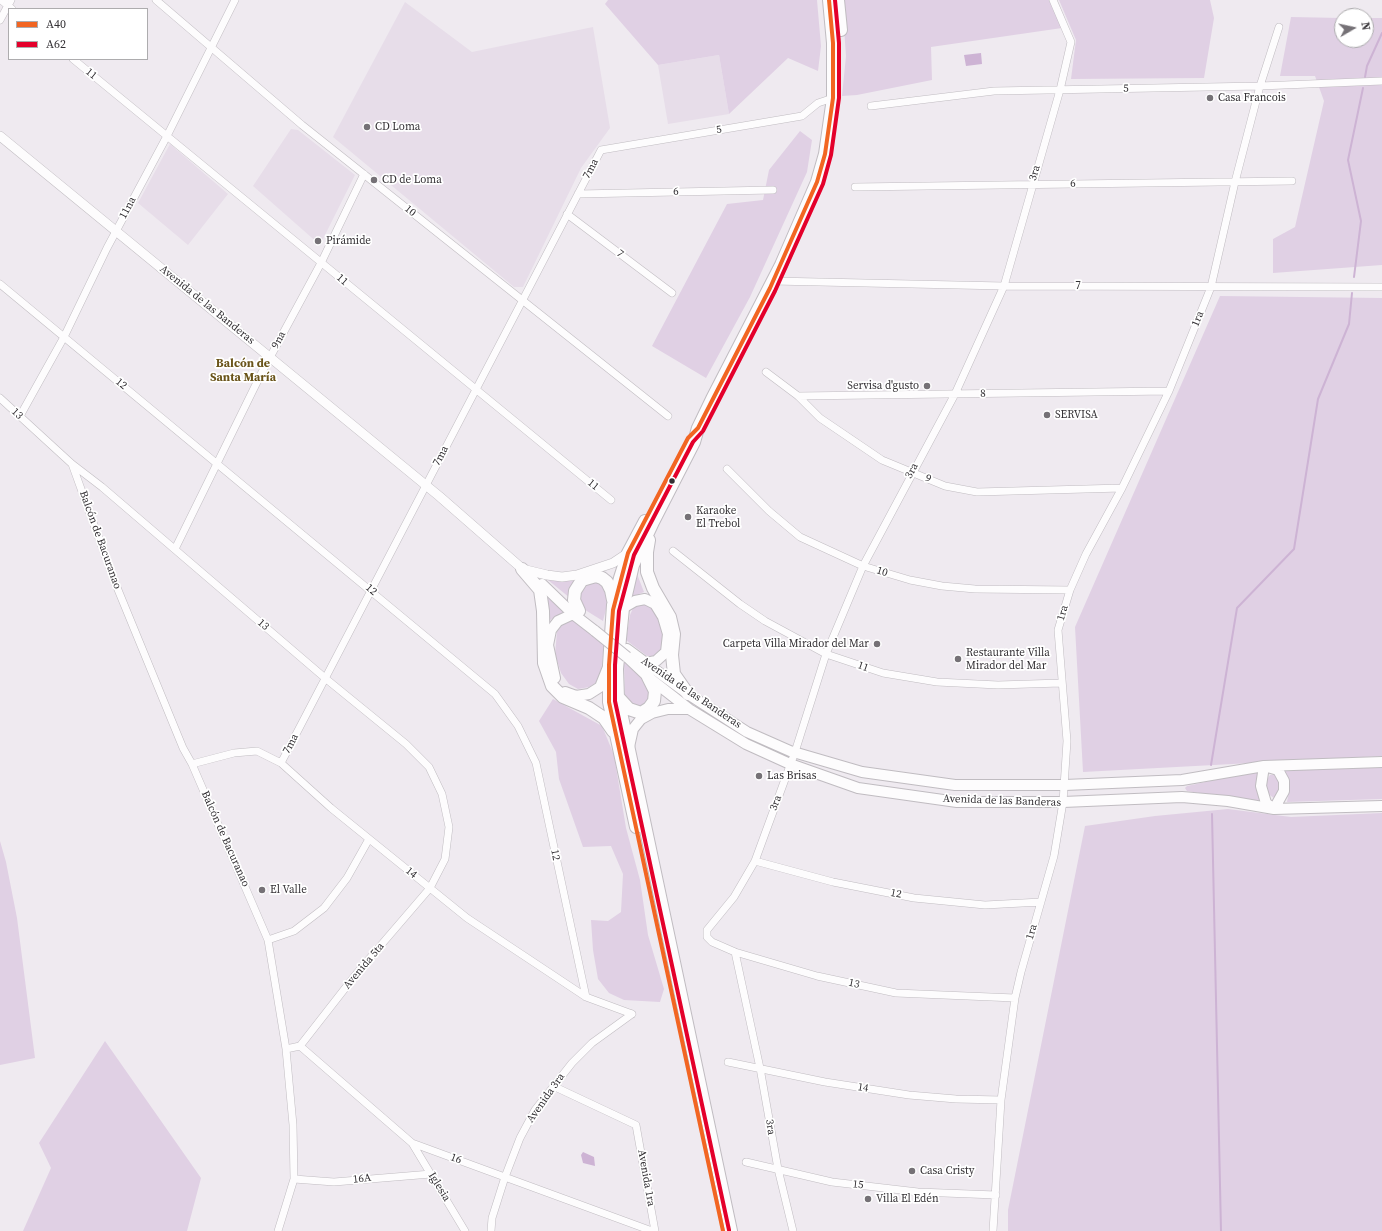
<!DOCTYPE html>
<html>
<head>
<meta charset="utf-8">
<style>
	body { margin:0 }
	#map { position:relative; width:1382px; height:1231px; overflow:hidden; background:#efeaf0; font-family:"Source Serif 4",serif }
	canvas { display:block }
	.legend { position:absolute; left:8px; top:8px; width:140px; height:52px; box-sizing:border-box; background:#fff; border:1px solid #adacae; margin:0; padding:5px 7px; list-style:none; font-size:12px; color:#333034 }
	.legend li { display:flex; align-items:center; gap:8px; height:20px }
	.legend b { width:20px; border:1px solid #adacae }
	.north { position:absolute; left:1334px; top:8px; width:40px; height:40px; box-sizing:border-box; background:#fff; border:1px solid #adacae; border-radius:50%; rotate:81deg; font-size:11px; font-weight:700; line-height:16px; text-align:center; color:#333034 }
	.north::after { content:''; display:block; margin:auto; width:14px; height:18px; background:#757176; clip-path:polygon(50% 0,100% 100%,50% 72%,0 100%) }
</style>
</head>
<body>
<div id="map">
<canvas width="1382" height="1231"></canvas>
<ul class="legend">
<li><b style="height:5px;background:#f26522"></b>A40</li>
<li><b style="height:5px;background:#e4002b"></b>A62</li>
</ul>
<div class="north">N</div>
</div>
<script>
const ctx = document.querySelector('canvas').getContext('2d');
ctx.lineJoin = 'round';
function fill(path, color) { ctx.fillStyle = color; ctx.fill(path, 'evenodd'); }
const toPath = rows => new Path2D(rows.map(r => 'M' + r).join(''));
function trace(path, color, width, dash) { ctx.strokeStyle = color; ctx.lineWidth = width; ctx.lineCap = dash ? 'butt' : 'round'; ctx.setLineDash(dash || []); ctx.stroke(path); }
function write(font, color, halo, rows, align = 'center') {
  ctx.font = font + ' "Source Serif 4",serif'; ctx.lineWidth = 3.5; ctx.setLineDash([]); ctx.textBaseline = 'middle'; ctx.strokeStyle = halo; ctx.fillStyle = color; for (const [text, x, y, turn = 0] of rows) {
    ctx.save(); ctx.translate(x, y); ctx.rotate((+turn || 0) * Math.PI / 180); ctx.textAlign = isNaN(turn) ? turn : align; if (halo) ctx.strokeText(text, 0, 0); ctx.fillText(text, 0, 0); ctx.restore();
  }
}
fill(toPath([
	[405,2,472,52,593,27,610,128,581,168,523,287,514,287,333,137],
	[719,55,729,114,668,124,658,65],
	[291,129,298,130,355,175,320,245,253,186],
	[170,144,228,194,188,245,138,203]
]), '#e7dde9');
fill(toPath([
	[608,0,817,0,821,46,818,71,788,58,729,114,719,55,658,65,605,4],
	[842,0,1050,0,1062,28,931,47,932,80,857,95,842,96,846,56],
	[1059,0,1210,0,1214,18,1204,78,1071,79,1076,40],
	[1291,17,1342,18,1342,40,1366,40,1366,18,1382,18,1382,265,1273,273,1273,239,1295,227,1324,101,1315,76,1280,76],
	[800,131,812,140,807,172,750,297,706,378,652,346,727,204,763,200,769,170],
	[1220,296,1382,298,1382,756,1083,772,1075,627],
	[637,574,644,592,631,597],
	[548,580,574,581,570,598],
	[589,580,604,583,608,601,603,621,582,608,580,600,579,592],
	[546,594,565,611,550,620],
	[642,602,652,606,660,616,664,631,661,653,655,656,647,656,626,640,630,615,634,606],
	[571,619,604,644,601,674,596,683,589,687,578,689,569,684,561,673,555,654,557,632,563,624],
	[624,662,646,682,651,690,647,705,640,708,633,707,625,698],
	[553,699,602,726,614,755,626,828,640,880,648,935,664,989,660,1002,624,1000,609,993,598,979,593,950,591,920,608,921,621,912,623,874,611,846,583,847,559,779,556,752,539,721],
	[1382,766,1382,799,1287,802,1290,786,1284,769],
	[1252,772,1257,773,1258,775,1256,787,1259,797,1259,801,1256,802,1187,791,1185,788,1187,786],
	[1270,775,1275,775,1280,784,1278,795,1274,798,1268,794,1265,783],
	[1228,809,1291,817,1382,813,1382,1231,1008,1231,1008,1210,1085,826,1155,816],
	[0,841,6,862,17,918,35,1058,0,1065],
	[105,1041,201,1178,187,1231,23,1231,51,1168,39,1143]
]), '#e0d0e4');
fill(toPath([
	[981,53,982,64,966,66,964,55],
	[583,1152,594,1157,595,1166,583,1163,581,1155]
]), '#cdb3d4');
trace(toPath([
	[1365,77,1367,66,1382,33],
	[1354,277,1361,221,1348,160,1363,88],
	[1211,765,1237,608,1294,549,1318,399,1349,324,1352,293],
	[1212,814,1221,1231]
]), '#cdb3d4', 2);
const minor = toPath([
	[1,0,12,9],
	[156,0,302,125,668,416],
	[0,20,11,0],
	[73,59,611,500],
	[871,106,994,91,1260,86,1382,81],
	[855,187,1292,181],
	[578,194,773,190],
	[567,214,672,293],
	[773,281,1004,286,1382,287],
	[0,284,495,694,518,726,536,763,586,997],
	[766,372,798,396,820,418,882,460,945,486,977,492,1122,488],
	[798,396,1169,391],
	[0,398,72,464,102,487,325,678,406,744,429,767,442,794,449,827,445,859,430,888,357,973,300,1046],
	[20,416,64,337,107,248,167,136,235,0],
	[72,464,114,580,183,748,192,764,268,940,286,1049,293,1125,294,1179,278,1231],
	[727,469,769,511,800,537,863,566,910,580,942,586,975,589,1070,590],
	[175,549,261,374,321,263,364,174],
	[673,551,740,604,765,621,826,654,883,673,937,682,998,685,1061,683],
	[281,763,601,150,802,116,818,103,833,98],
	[192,764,234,753,257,751,281,763,331,808,467,918,586,997,632,1014],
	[755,861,833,882,914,898,985,905,1041,902],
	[268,940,294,931,324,908,347,878,369,839],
	[735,952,760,1068,778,1169,793,1231],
	[1015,998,896,993,817,976,735,952,712,942,707,937,707,930,734,897,755,861,795,752,826,654,863,566,955,394,1004,286,1060,90,1071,42,1053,0],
	[286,1049,300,1046,412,1143,652,1231],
	[728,1062,825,1082,909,1095,956,1099,1001,1100],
	[553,1086,636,1125,655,1231],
	[412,1143,465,1231],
	[746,1162,832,1182,918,1192,996,1195],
	[294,1179,334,1182,431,1174],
	[491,1231,492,1218,505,1177,520,1138,535,1110,572,1063,592,1043,632,1014],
	[993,1231,1001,1100,1015,998,1021,972,1054,856,1063,802,1067,741,1058,630,1070,590,1086,554,1122,488,1169,391,1211,287,1235,182,1260,86,1279,27]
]);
const tertiary = toPath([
	[0,136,439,496,526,572],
	[522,569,547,575,562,577,577,575,613,563,628,553]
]);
const secondary = toPath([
	[542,584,573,614,595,631],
	[623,608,635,601,645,599,655,604,663,617,668,634,666,652,656,661,646,663],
	[627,649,688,694,747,732,790,751,862,772,955,785,1065,785,1182,780,1264,766,1382,762],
	[627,657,648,677,689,709,746,744,790,764,858,788,957,802,1063,802,1182,797,1228,801,1274,809,1382,806],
	[555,678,548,645,551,630,558,621,573,614],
	[565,692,576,696,589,694,600,687,608,667],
	[629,747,633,729,641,719,652,713,668,709,689,709],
	[1264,766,1278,770,1284,781,1284,791,1274,809,1266,803,1261,786,1264,766]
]);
const trunk = toPath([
	[838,0,841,30],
	[649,540,647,552,647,572,653,588,670,617,674,634,672,655,674,674,688,694],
	[522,569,540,590,543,611,544,663,552,686,563,697,589,708,604,718,613,731],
	[579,611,574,600,575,591,582,580,596,576,602,578,607,582,611,590,613,600],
	[619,698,629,709,641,713,649,708,654,701,655,691,648,677],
	[636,827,609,702,609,665,613,605,620,578,628,553,645,521],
	[731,1231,629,750,618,698,617,669,623,608,633,565,653,522,694,442,698,428,712,399,781,265,817,182,825,154,833,98,833,43,829,0]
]);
trace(minor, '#c0bcc1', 8);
trace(tertiary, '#c0bcc1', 10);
trace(secondary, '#c0bcc1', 12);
trace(trunk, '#c0bcc1', 14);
trace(minor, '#fdfcfd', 7);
trace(tertiary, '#fdfcfd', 9);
trace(secondary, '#fdfcfd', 10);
trace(trunk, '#fdfcfd', 12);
const secondaryBridge = toPath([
	[595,631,627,657]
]);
trace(secondaryBridge, '#c0bcc1', 12, []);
trace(secondaryBridge, '#fdfcfd', 10);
trace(toPath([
	[723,1231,609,702,609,665,613,610,628,553,688,438,698,428,770,288,817,182,825,154,833,98,833,43,829,0]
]), '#f26522', 4);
trace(toPath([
	[729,1230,615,701,615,665,619,611,634,555,693,442,703,431,775,291,823,184,831,155,839,98,839,43,835,0]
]), '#e4002b', 4);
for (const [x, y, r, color] of [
	[1210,98,4,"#757176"],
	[367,127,4,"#757176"],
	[374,180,4,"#757176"],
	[318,241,4,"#757176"],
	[927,386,4,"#757176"],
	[1047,415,4,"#757176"],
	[672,481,3.5,"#333034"],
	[688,517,4,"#757176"],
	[877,644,4,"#757176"],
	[958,659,4,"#757176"],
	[759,776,4,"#757176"],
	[262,890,4,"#757176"],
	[912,1171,4,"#757176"],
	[868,1199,4,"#757176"]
]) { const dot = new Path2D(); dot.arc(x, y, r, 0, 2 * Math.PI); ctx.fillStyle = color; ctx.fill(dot); trace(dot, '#fff', 1.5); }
write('11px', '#333034', '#fff', [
	["11",91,74,39],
	["5",1126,89,-1],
	["5",719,130,-10],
	["7ma",591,169,-62],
	["3ra",1035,173,-74],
	["6",1073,184,-1],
	["6",676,192,-1],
	["11na",128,208,-62],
	["10",410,211,39],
	["7",620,254,37],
	["11",342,280,40],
	["7",1078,286],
	["Avenida de las Banderas",207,305,39],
	["1ra",1198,319,-68],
	["9na",279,340,-62],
	["12",121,384,39],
	["8",983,394,-1],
	["13",17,414,43],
	["7ma",441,456,-62],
	["3ra",912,471,-62],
	["9",928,479,22],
	["11",593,485,39],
	["Balcón de Bacuranao",100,540,70],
	["10",882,572,17],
	["12",371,590,40],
	["1ra",1063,613,-74],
	["13",263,625,41],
	["11",863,667,19],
	["Avenida de las Banderas",691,693,34],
	["7ma",291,744,-62],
	["Avenida de las Banderas",1002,801,2],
	["3ra",776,803,-70],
	["Balcón de Bacuranao",225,839,66],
	["12",555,855,80],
	["14",411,873,39],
	["12",896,894,11],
	["1ra",1032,932,-74],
	["Avenida 5ta",364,966,-50],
	["13",854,984,12],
	["14",863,1088,9],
	["Avenida 3ra",546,1098,-55],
	["3ra",770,1127,81],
	["16",456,1159,20],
	["Avenida 1ra",646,1178,80],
	["16A",362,1179,-6],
	["15",858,1185,6],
	["Iglesia",439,1187,58]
]);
write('11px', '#333034', '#fff', [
	["Casa Francois",1218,98],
	["CD Loma",375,127],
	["CD de Loma",382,180],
	["Pirámide",326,241],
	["Servisa d'gusto",919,386,"right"],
	["SERVISA",1055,415],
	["Karaoke",696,511],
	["El Trebol",696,524],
	["Carpeta Villa Mirador del Mar",869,644,"right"],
	["Restaurante Villa",966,653],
	["Mirador del Mar",966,666],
	["Las Brisas",767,776],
	["El Valle",270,890],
	["Casa Cristy",920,1171],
	["Villa El Edén",876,1199]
], 'left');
write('bold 12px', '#6a541a', '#fff', [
	["Balcón de",243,364],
	["Santa María",243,378]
]);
</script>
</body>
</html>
